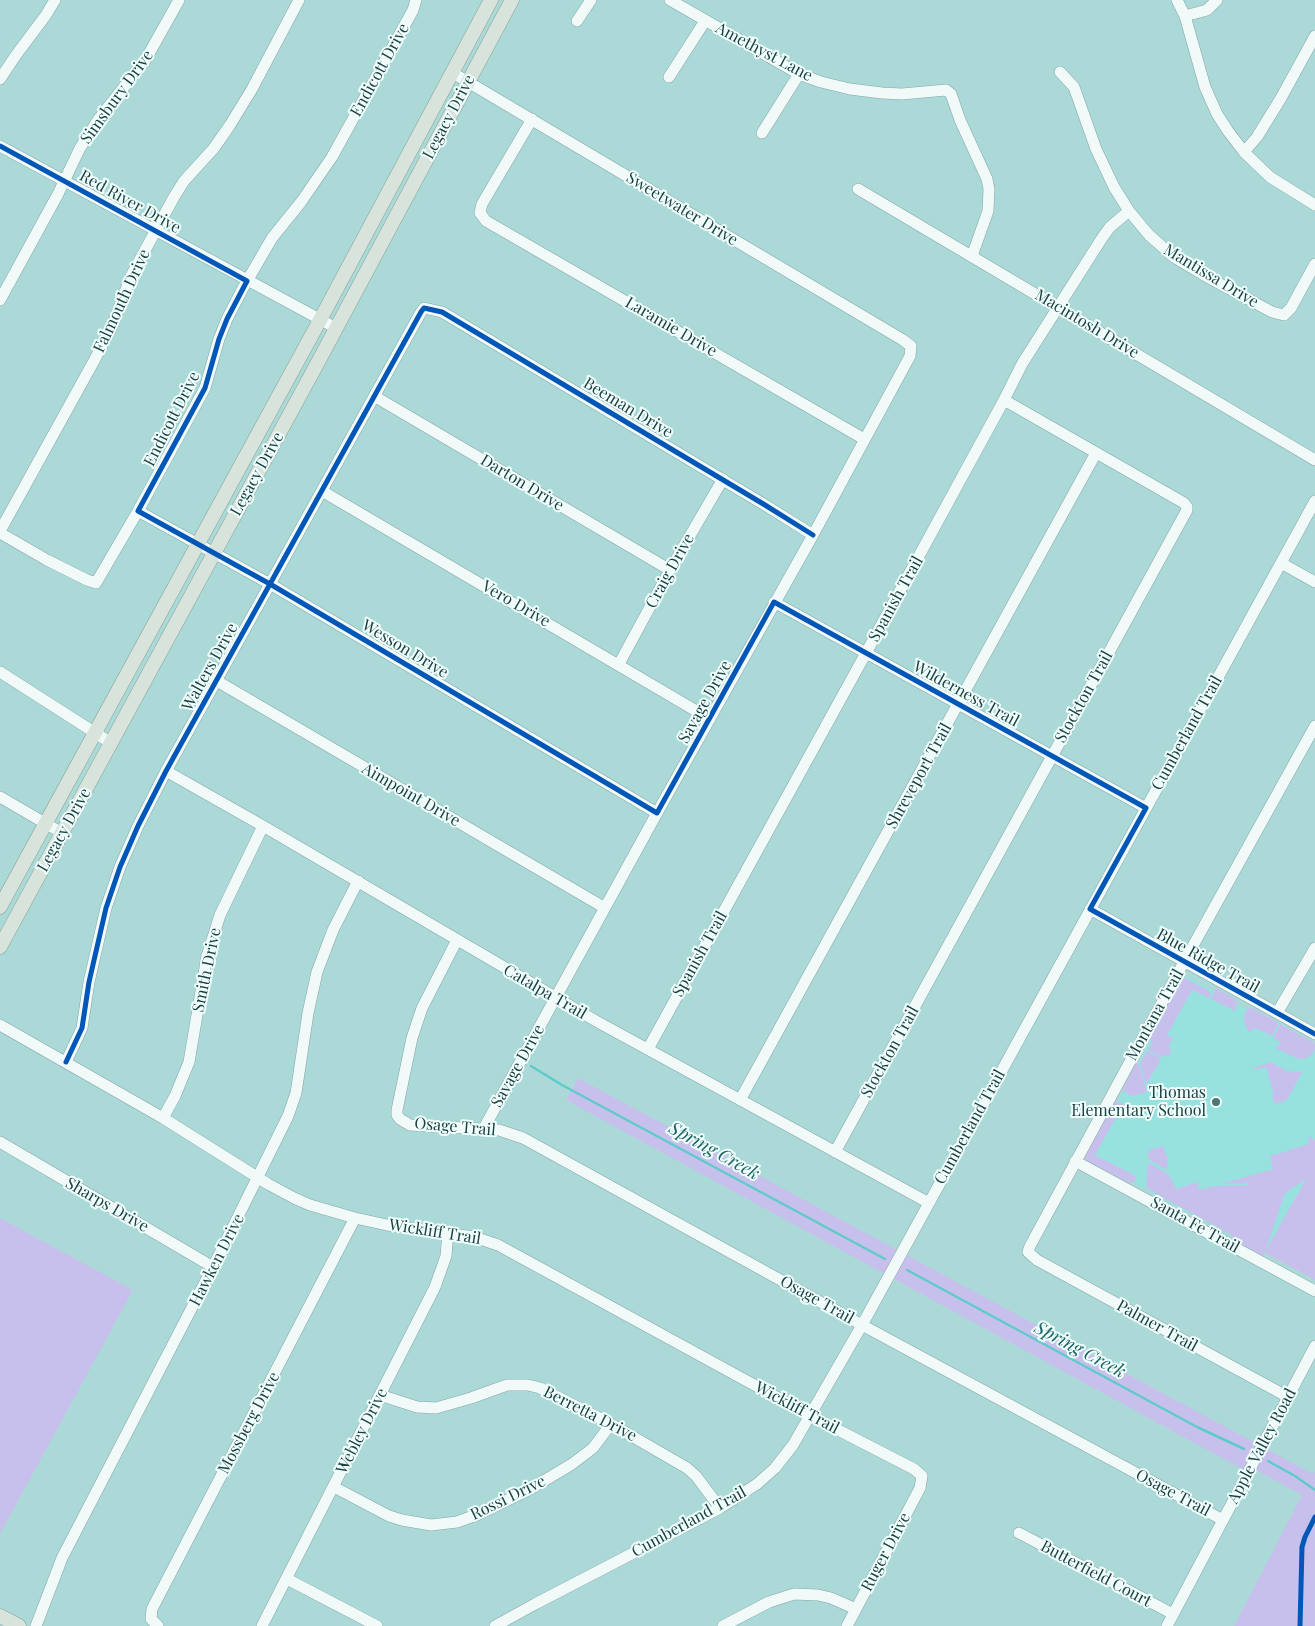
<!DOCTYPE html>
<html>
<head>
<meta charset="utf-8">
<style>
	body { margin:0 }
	canvas { display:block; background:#abd9d8 }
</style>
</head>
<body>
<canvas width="1315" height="1626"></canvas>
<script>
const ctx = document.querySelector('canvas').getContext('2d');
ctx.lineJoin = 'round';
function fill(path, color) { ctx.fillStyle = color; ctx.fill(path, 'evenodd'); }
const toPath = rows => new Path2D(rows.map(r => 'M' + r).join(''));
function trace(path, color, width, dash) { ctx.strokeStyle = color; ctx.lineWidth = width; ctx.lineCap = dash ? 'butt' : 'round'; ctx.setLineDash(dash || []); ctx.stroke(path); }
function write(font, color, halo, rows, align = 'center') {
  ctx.font = font + ' "Playfair Display",serif'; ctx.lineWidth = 4; ctx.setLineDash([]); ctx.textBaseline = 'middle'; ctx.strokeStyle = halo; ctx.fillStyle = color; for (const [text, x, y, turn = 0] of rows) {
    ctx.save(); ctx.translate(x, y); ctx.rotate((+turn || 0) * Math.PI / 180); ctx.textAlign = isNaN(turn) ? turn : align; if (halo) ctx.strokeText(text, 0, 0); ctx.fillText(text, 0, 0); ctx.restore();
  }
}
fill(toPath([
	[1186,976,1315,1046,1315,1163,1264,1253,1087,1158]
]), '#97e1df');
fill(toPath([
	[1183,977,1209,991,1211,995,1209,998,1192,990,1167,1035,1173,1038,1169,1046,1171,1054,1161,1057,1148,1050,1153,1042,1149,1040],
	[1216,988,1234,998,1237,1004,1235,1011,1211,999],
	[1248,1008,1254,1009,1279,1023,1272,1036,1255,1028,1249,1032,1244,1022,1245,1012],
	[1280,1024,1313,1042,1315,1045,1314,1052,1307,1058,1299,1059,1275,1048,1281,1043,1273,1038],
	[1147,1051,1161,1059,1146,1085,1140,1064],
	[1271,1062,1287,1071,1302,1072,1287,1100,1275,1104,1272,1096,1274,1095,1266,1067,1255,1070,1254,1068],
	[1136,1063,1139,1065,1147,1092,1132,1096,1122,1090],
	[578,1078,1313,1474,1315,1471,1315,1626,1234,1626,1302,1495,1246,1465,1245,1468,1241,1468,1231,1463,566,1100],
	[1114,1102,1120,1102,1130,1109,1122,1106,1095,1155,1134,1175,1136,1178,1136,1181,1131,1183,1130,1182,1125,1181,1087,1161,1085,1158,1085,1155],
	[1308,1136,1315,1140,1315,1280,1265,1253,1263,1256,1237,1242,1230,1234,1146,1188,1148,1163,1149,1163,1169,1175,1176,1189,1197,1182,1199,1190,1214,1186,1248,1185,1248,1183,1221,1184,1273,1169,1270,1156,1309,1144],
	[1306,1179,1265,1252,1285,1193],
	[1163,1146,1168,1161,1167,1170,1148,1159,1149,1150],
	[0,1218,133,1290,0,1534]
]), '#c8c0ec');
trace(toPath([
	[531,1066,562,1085,885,1259],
	[907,1270,1197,1427,1244,1449],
	[1268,1461,1295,1476,1315,1490]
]), '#5ecbca', 2.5);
const minor = toPath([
	[670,0,799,74,821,82,850,89,882,93,902,94,946,90,951,94,960,120,987,179,989,189,988,211,972,256],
	[1177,0,1185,16,1205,87,1217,114,1228,131,1244,152,1270,177,1315,205],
	[1185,16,1207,10,1217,0],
	[577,21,591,0],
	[1060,72,1074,87,1096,149,1114,187,1129,211,1149,235,1174,257,1209,278,1272,312,1284,315,1291,308,1315,264],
	[453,73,903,340,911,346,910,356,813,535,657,813,484,1128],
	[669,77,705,21],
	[0,79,16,55,46,15,55,0],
	[532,119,482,204,480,213,486,221,864,439],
	[762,133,799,74],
	[0,146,336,328],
	[1244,152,1257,137,1281,98,1315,36],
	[858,189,1315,460],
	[0,300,58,194,80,148,98,120,146,59,179,0],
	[374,396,670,570],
	[322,491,710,719],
	[138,511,270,584,657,813],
	[0,531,95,359,113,324,131,276,174,197,184,181,214,148,230,125,252,89,299,0],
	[0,533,47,560,87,580,96,583,138,511,205,388,219,339,227,319,243,288,272,238,301,202,332,157,413,10,416,0],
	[1281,563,1315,582],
	[774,602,1146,808],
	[619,664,670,570,723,479],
	[0,672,111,743],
	[217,681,605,908],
	[166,771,263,826,596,1021,929,1203],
	[0,797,62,833],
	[1090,909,1315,1034],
	[457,940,422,1008,412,1038,397,1110,397,1115,400,1119,410,1125,499,1130,523,1138,862,1325,1223,1520],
	[1277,1013,1315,948],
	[0,1025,163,1118,268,1184,294,1198,310,1205,355,1218,387,1225,474,1237,498,1245,811,1416,914,1469,922,1476,920,1488,847,1626],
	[648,1049,866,653,1004,400,1022,364,1102,238,1110,227,1129,211],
	[66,1062,82,1028,89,982,106,908,120,867,138,826,166,771,270,584,421,312,424,308,442,312,765,505,813,535],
	[740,1100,1096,453],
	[163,1118,175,1096,189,1062,207,956,220,915,263,826],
	[0,1142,213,1267],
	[835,1152,1187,510,1187,507,1184,503,1004,400],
	[1075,1161,1315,1291],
	[380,1395,417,1407,436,1408,471,1398,507,1385,528,1385,540,1388,611,1424,687,1468,696,1476,720,1508],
	[1288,1397,1037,1260,1028,1252,1030,1246,1184,962,1315,726],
	[334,1487,389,1516,402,1520,431,1525,457,1522,479,1514,532,1488,572,1464,593,1448,611,1424],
	[1019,1533,1173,1614],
	[287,1579,377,1626],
	[36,1626,62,1558,213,1267,288,1116,296,1093,308,1013,317,972,333,930,358,881],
	[158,1626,151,1619,152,1609,355,1218],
	[262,1626,435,1287,446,1256,448,1232],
	[495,1626,535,1604,720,1508,757,1484,775,1468,793,1445,862,1325,1315,501],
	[723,1626,769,1602,794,1594,818,1595,831,1598,856,1609],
	[1167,1626,1315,1346]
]);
const major = toPath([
	[0,907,320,320,491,0],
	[0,947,317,364,512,0],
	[0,1616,19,1626]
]);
trace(minor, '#82a6a6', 12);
trace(major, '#84a395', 15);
trace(minor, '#f2f9f9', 11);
trace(major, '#d8e3db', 14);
trace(toPath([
	[0,146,247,281,227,319,219,339,205,388,138,511,270,584,657,813,774,602,1146,808,1090,909,1315,1034],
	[66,1062,82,1028,89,982,106,908,120,867,138,826,166,771,270,584,421,312,424,308,442,312,765,505,813,535],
	[1300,1626,1302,1547,1305,1537,1315,1517]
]), '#0057b8', 5);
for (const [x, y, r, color] of [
	[1216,1102,5,"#4e7675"]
]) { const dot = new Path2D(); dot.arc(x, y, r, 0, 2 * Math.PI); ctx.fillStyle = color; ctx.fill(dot); trace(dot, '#f0fffe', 2); }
write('16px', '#1c403f', '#f0fffe', [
	["Amethyst Lane",764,52,28],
	["Endicott Drive",380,70,-61],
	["Simsbury Drive",117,97,-54],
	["Legacy Drive",449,117,-62],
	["Red River Drive",130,202,29],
	["Sweetwater Drive",682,209,31],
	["Mantissa Drive",1211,276,31],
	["Falmouth Drive",122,301,-65],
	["Macintosh Drive",1087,324,31],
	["Laramie Drive",671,327,30],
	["Beeman Drive",628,408,31],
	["Endicott Drive",172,419,-63],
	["Legacy Drive",257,474,-61],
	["Darton Drive",522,483,31],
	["Craig Drive",670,571,-61],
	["Spanish Trail",896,599,-61],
	["Vero Drive",516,604,30],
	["Wesson Drive",405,649,31],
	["Walters Drive",210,667,-61],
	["Wilderness Trail",966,694,29],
	["Stockton Trail",1084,697,-61],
	["Savage Drive",705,702,-61],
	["Cumberland Trail",1187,733,-61],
	["Shreveport Trail",919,776,-61],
	["Aimpoint Drive",411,795,30],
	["Legacy Drive",64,830,-61],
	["Spanish Trail",700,954,-61],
	["Blue Ridge Trail",1208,961,29],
	["Smith Drive",207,970,-78],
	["Catalpa Trail",545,992,30],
	["Montana Trail",1155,1015,-61],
	["Stockton Trail",890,1052,-61],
	["Savage Drive",518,1066,-61],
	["Osage Trail",455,1127,5],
	["Cumberland Trail",970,1127,-61],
	["Sharps Drive",107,1205,30],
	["Santa Fe Trail",1195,1225,29],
	["Wickliff Trail",435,1232,9],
	["Hawken Drive",217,1260,-63],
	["Osage Trail",817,1300,29],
	["Palmer Trail",1157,1326,29],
	["Wickliff Trail",797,1408,28],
	["Berretta Drive",590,1414,27],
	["Mossberg Drive",249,1423,-62],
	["Webley Drive",362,1431,-63],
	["Apple Valley Road",1262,1446,-62],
	["Osage Trail",1173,1493,28],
	["Rossi Drive",508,1498,-26],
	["Cumberland Trail",689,1522,-29],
	["Ruger Drive",886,1552,-62],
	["Butterfield Court",1096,1574,28]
]);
write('16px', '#1c403f', '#f0fffe', [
	["Thomas",1206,1093],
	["Elementary School",1206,1111]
], 'right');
write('italic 18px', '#1b6463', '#f0fffe', [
	["Spring Creek",714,1151,29],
	["Spring Creek",1080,1350,28]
]);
</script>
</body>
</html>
